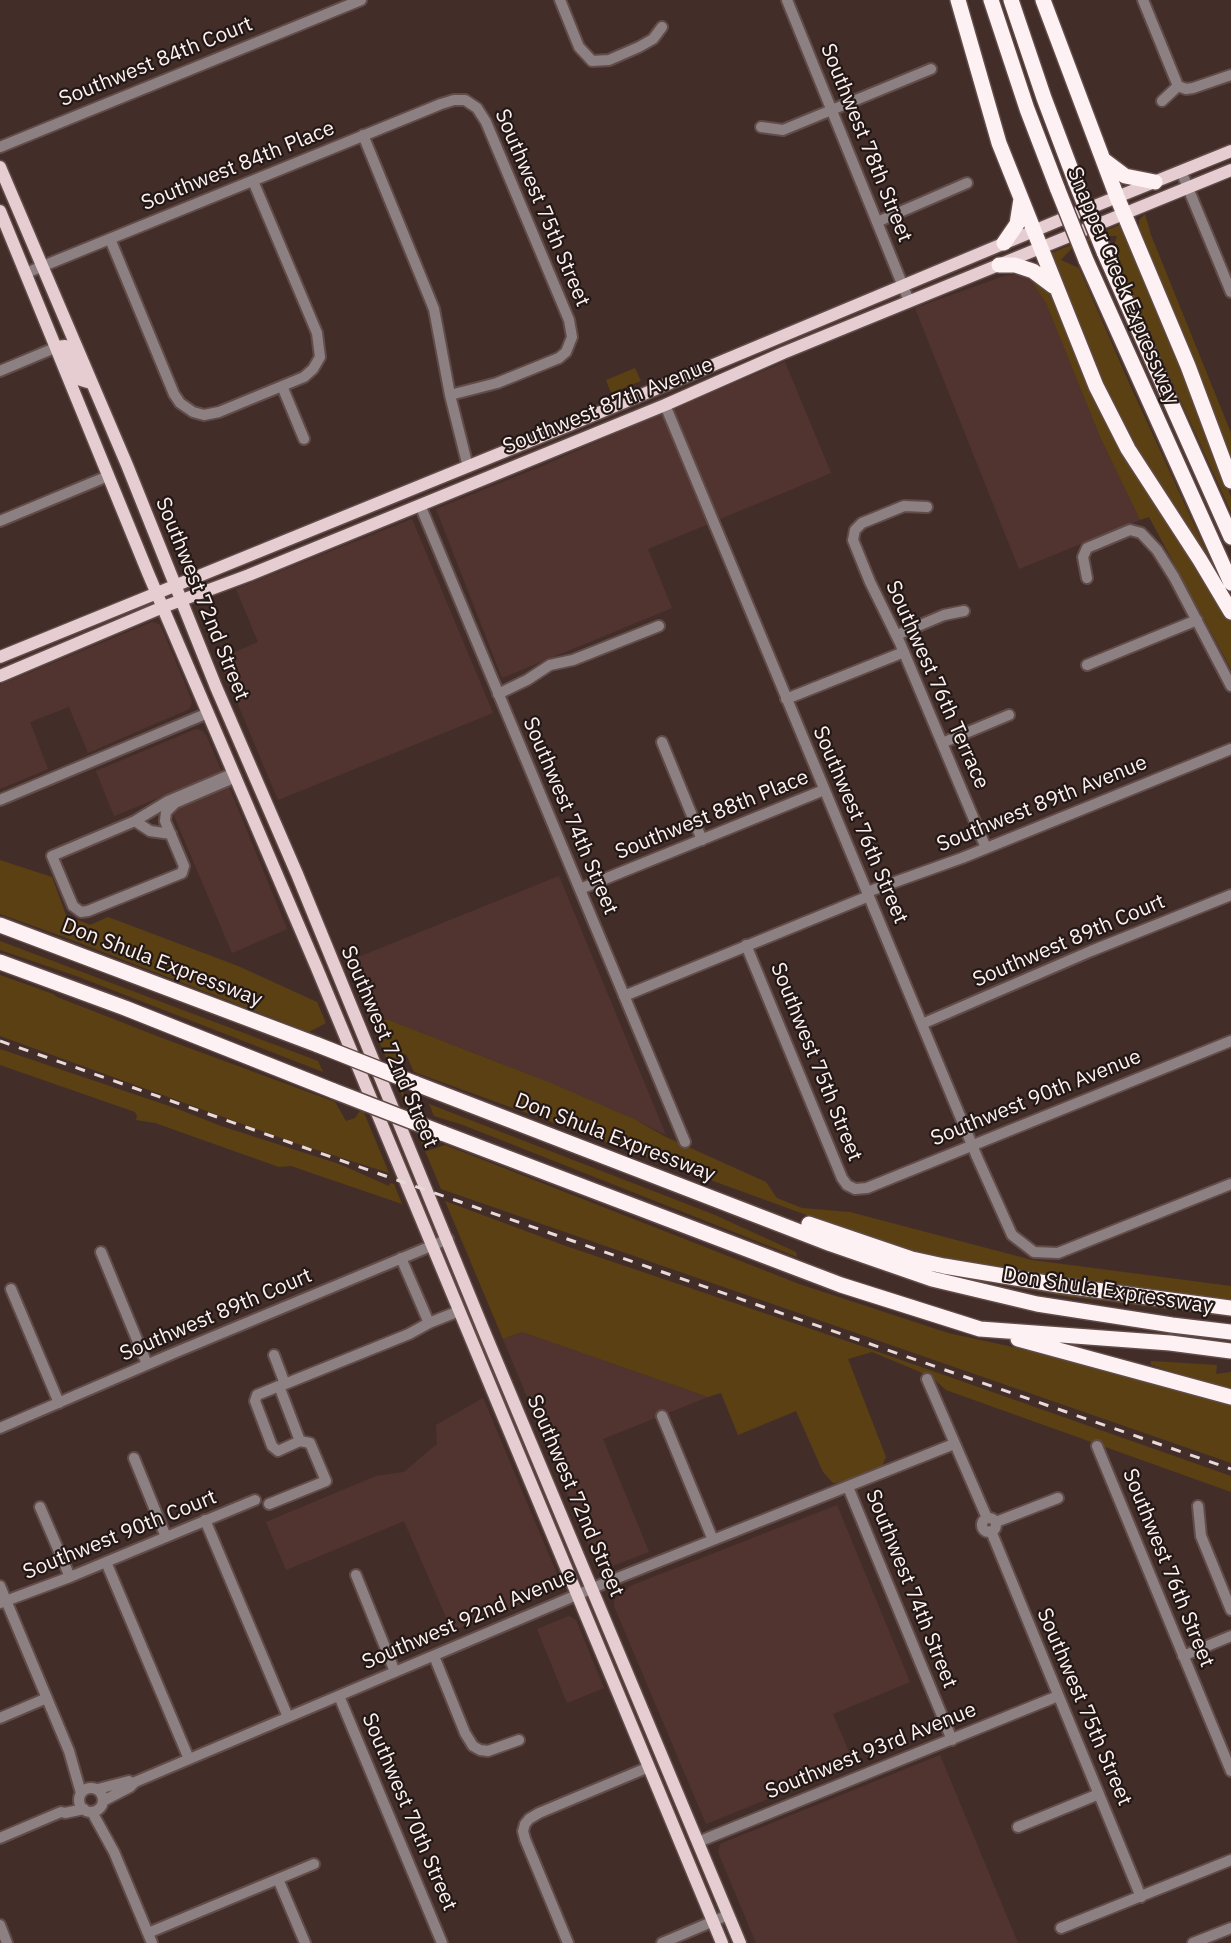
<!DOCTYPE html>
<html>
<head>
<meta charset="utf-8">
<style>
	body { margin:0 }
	canvas { display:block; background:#432d29 }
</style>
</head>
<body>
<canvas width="1231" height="1943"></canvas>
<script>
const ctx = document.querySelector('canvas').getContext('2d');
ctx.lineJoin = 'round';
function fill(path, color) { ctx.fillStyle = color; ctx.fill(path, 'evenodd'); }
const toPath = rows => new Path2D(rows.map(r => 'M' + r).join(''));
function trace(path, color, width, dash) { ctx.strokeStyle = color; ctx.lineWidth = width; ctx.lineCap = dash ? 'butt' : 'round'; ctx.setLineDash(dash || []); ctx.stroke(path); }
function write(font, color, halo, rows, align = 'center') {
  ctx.font = font + ' "IBM Plex Sans",sans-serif'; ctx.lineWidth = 4.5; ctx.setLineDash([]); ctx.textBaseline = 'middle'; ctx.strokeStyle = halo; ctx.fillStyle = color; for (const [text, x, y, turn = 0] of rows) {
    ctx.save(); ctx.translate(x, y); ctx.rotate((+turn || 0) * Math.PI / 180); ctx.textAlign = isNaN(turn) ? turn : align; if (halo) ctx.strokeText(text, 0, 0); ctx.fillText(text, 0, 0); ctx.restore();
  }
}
fill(toPath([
	[1019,274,1030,279,1046,303,1100,437,1140,520,1019,569,915,308,1004,276],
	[785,362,831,473,648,549,672,608,502,678,436,509,547,464,668,410],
	[412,519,493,713,278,800,219,659,258,642,236,589],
	[152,622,159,624,162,629,190,696,192,702,189,709,88,753,69,707,30,722,48,769,0,789,0,685],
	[196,729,203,731,206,735,222,772,114,816,96,771],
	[229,787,287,929,232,953,172,811],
	[559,876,666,1135,636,1120,495,1061,380,1017,370,1020,346,962],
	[522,1332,708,1397,603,1439,649,1552,607,1568,597,1565,503,1339],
	[483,1398,559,1579,557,1587,549,1593,452,1631,404,1521,286,1570,266,1522,376,1476,404,1472,437,1444,436,1425],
	[837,1505,910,1682,833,1714,854,1764,706,1824,614,1606,614,1600,630,1586],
	[569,1616,576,1620,604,1688,567,1703,537,1629],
	[940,1755,1018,1943,756,1943,718,1852,720,1844]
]), '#51342f');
fill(toPath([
	[1145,214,1151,235,1231,433,1231,467,1139,232,1139,220],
	[1122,224,1185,373,1231,497,1231,512,1115,256,1113,249,1117,236,1102,236,1072,248,1061,260,1079,268,1130,385,1213,566,1211,566,1122,427,1049,254],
	[1026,270,1049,288,1089,383,1225,611,1231,622,1231,669,1149,517,1140,520,1100,437,1046,303,1030,279,1026,276],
	[635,368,641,381,611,393,606,380],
	[0,860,52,877,66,915,90,925,108,917,238,966,317,1002,326,1023,309,1032,67,938,0,914],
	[0,941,318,1061,323,1072,79,977,0,950],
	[0,975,53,994,57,997,162,1038,335,1102,346,1121,355,1118,362,1108,389,1173,295,1143,0,1036],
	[386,1019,551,1083,636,1120,666,1137,766,1182,777,1198,802,1208,850,1212,1032,1260,1231,1286,1231,1303,1003,1273,919,1256,414,1072,406,1054,399,1057,393,1068,427,1151,445,1145,799,1284,948,1333,1091,1364,1231,1404,1231,1463,441,1189,374,1029],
	[0,1049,175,1108,221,1126,339,1164,389,1186,390,1183,394,1184,402,1204,291,1166,279,1167,155,1123,136,1120,137,1116,135,1112,0,1065],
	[429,1104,715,1215,796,1252,797,1257,463,1125,434,1116],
	[445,1201,563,1245,870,1349,1231,1476,1231,1492,946,1390,936,1381,918,1371,872,1352,848,1359,886,1457,881,1468,845,1482,833,1483,823,1472,796,1411,738,1435,721,1393,708,1397,522,1332,503,1339],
	[1003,1285,1231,1314,1231,1317,1064,1296],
	[1151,1361,1217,1365,1216,1374,1231,1372,1231,1390,1151,1365]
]), '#5a4012');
const minor = toPath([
	[560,0,579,47,592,61,609,60,639,47,653,39,662,27],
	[787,0,909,301],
	[1143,0,1178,86],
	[1178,86,1186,89,1193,88,1231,75],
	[1162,101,1178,86],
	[761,127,783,130,931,69],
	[363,135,434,309,450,395,468,467],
	[0,147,361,0],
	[1181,171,1231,292],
	[877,222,967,183],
	[110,239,174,394,180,403,193,412,204,415,219,412,304,377,313,369,320,357,317,333,253,181],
	[26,273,441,104,454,100,465,100,477,108,486,122,569,320,572,337,566,352,559,358,497,383,450,395],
	[0,371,57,347],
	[282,386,304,439],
	[665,405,977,1157,1012,1235,1034,1252,1058,1253,1231,1184],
	[420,505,685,1142],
	[927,507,904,506,862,523,855,530,853,540,870,582,900,643,986,848],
	[0,521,108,476],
	[1087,578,1083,557,1087,548,1130,530,1141,533,1157,550,1174,577,1231,686],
	[897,635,944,615,964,611],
	[1087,665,1197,620],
	[498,694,527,680,550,665,573,660,659,626],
	[786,699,904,652],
	[662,742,702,840],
	[942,743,1009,715],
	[234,773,168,801,135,821,52,856,73,906,81,912,88,911,182,873,184,866,165,821,166,812,175,803,236,777],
	[0,800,208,713],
	[135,821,150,831,171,834],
	[580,889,824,790],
	[867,892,962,858,1231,749],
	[746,945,842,1178,847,1185,855,1189,867,1188,1231,1041],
	[624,996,869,896],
	[922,1024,1091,951,1231,895],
	[101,1252,147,1364],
	[401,1258,429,1323,459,1311],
	[11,1289,59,1403],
	[274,1355,285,1384,409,1334,429,1323],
	[927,1379,987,1518],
	[279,1386,257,1395,255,1401,272,1446,278,1451,300,1441],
	[662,1416,713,1540],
	[0,1428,174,1353,448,1239],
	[1097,1446,1231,1771],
	[134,1458,166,1537],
	[848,1487,952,1740],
	[269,1504,326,1481,310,1443,300,1441,279,1386,285,1384],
	[1198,1506,1201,1536,1231,1610],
	[40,1507,70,1577],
	'982 1525a7 7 0 1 1 14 0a7 7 0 1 1-14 0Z',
	[205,1520,288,1717],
	[996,1522,1058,1498],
	[991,1531,1141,1897],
	[106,1562,189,1759],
	[356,1575,395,1672],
	[0,1586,69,1751,81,1793],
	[0,1603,70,1577,255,1500],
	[434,1656,465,1733,473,1746,480,1750,488,1751,519,1740],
	[1183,1656,1231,1636],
	[339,1696,442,1943],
	[0,1718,47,1698],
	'79 1800a12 12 0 1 1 24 0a12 12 0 1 1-24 0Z',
	[98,1789,129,1781],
	[103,1801,130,1787,135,1782,605,1583,954,1444],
	[92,1812,114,1852,152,1943],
	[1018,1827,1099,1794],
	[0,1838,61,1812,65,1813,84,1809],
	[698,1842,1058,1696],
	[278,1879,305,1943],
	[0,1925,7,1943],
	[1061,1928,1231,1860],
	[148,1933,314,1864],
	[568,1943,525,1839,523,1831,525,1824,529,1819,539,1813,649,1767],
	[662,1943,728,1915],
	[1193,1943,1231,1928]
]);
const major = toPath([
	[0,167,127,465,216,687,297,874,484,1331,740,1943],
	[0,211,148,573,316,966,722,1943],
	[57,347,65,346,81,380,91,383],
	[0,657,572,424,1060,220,1231,151],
	[0,676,163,607,249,575,665,405,783,353,1231,170]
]);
const highway = toPath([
	[958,0,999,143,1096,386,1128,449,1200,560,1231,612],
	[991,0,1027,109,1058,190],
	[1011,0,1044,98,1076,183],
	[1043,0,1117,197,1188,366,1231,481],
	[1105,161,1125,176,1155,182],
	[1004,243,1017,224,1021,199],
	[1104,252,1231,537],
	[1086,260,1231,583],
	[999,265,1015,265,1033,271,1053,286],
	[0,925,318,1045],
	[0,962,125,1008,334,1091],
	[414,1083,831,1244,932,1279,1037,1304,1172,1325,1231,1332],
	[442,1133,841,1285,980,1329,1170,1343,1231,1351],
	[809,1224,912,1259,944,1266,1058,1285,1231,1308],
	[1018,1339,1231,1397]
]);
trace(minor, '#614c49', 14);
trace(major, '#614c49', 15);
trace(highway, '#614c49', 18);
trace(minor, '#8c8082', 10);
trace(major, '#e6cdd1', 12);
trace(highway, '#fdf1f3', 15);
trace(toPath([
	[0,1041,394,1179,1231,1469]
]), '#e8dad8', 3, [10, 10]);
const highwayBridge = toPath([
	[1076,183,1104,252],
	[1058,190,1086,260],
	[318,1045,414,1083],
	[334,1091,442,1133]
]);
trace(highwayBridge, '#614c49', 18, []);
trace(highwayBridge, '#fdf1f3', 15);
write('21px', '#fef1ef', '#221816', [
	["Southwest 84th Court",156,62,-22],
	["Southwest 78th Street",866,143,68],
	["Southwest 84th Place",238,166,-22],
	["Southwest 75th Street",542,208,67],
	["Snapper Creek Expressway",1123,286,67],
	["Southwest 87th Avenue",608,406,-22],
	["Southwest 72nd Street",202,599,68],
	["Southwest 76th Terrace",937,685,66],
	["Southwest 89th Avenue",1042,804,-22],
	["Southwest 88th Place",712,815,-22],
	["Southwest 74th Street",570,816,67],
	["Southwest 76th Street",860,825,67],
	["Southwest 89th Court",1069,941,-23],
	["Don Shula Expressway",162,963,21],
	["Southwest 72nd Street",389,1047,67],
	["Southwest 75th Street",816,1062,68],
	["Southwest 90th Avenue",1036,1098,-22],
	["Don Shula Expressway",615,1138,21],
	["Don Shula Expressway",1108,1291,9],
	["Southwest 89th Court",216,1315,-23],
	["Southwest 72nd Street",575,1496,67],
	["Southwest 90th Court",120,1535,-22],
	["Southwest 76th Street",1168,1568,68],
	["Southwest 74th Street",911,1589,68],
	["Southwest 92nd Avenue",469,1619,-23],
	["Southwest 75th Street",1084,1707,67],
	["Southwest 93rd Avenue",871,1751,-22],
	["Southwest 70th Street",409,1812,67]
]);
</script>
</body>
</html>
